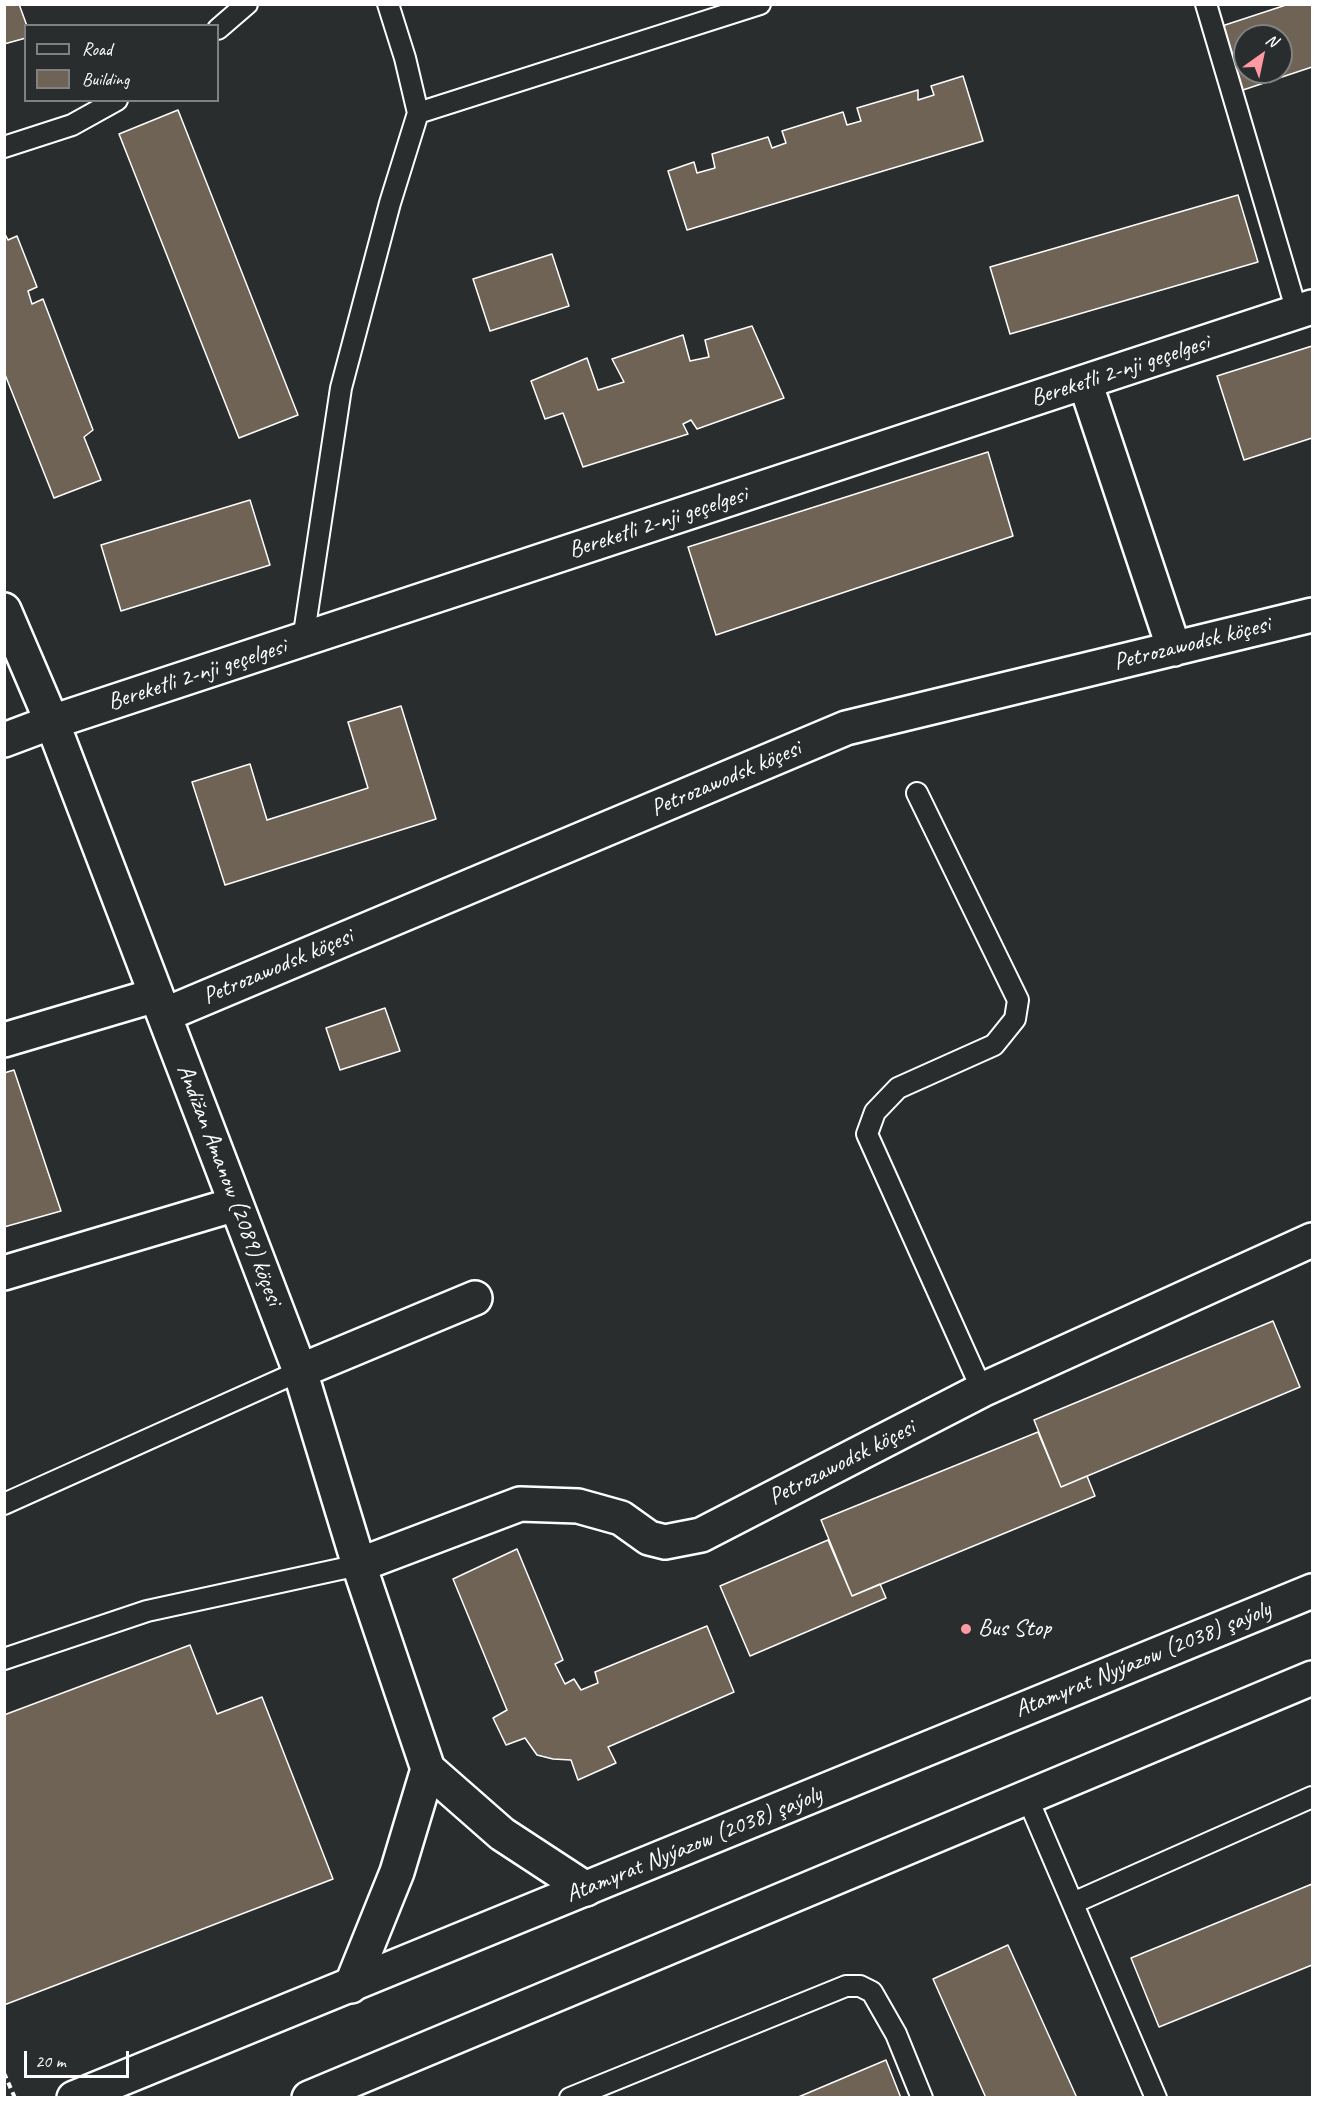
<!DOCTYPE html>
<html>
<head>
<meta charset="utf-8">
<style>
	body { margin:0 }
	#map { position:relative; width:1317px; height:2102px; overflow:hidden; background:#2a2d2e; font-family:Caveat,sans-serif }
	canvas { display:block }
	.frame { position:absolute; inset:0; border:6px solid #fff; pointer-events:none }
	.legend { position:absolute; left:24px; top:24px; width:195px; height:78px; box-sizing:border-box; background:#2a2d2e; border:2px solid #7f8182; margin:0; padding:8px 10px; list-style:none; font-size:18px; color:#fff }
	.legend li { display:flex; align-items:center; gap:12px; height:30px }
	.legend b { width:30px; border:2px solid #7f8182 }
	.north { position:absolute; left:1233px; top:24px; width:60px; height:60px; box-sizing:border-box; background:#2a2d2e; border:2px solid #7f8182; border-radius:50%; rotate:33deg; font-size:16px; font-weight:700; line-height:24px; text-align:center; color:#fff }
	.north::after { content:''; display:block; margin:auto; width:21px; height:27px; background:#ff9aa2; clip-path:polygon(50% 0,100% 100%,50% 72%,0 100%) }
	.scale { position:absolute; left:24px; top:2051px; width:105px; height:27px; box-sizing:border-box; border:3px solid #fff; border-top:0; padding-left:8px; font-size:18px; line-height:21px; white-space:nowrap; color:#fff; -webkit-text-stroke:4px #2a2d2e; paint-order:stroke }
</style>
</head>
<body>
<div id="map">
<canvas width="1317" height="2102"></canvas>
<div class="frame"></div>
<ul class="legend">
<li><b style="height:8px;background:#2a2d2e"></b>Road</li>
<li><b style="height:16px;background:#6e6355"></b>Building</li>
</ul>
<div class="north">N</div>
<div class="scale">20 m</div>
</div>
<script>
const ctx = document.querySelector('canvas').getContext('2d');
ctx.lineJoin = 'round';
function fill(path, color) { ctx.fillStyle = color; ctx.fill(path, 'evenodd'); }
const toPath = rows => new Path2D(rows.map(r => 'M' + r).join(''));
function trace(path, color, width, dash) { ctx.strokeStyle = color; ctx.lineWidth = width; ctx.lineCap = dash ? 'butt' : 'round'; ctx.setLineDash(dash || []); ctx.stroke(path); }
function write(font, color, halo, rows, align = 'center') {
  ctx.font = font + ' Caveat,sans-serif'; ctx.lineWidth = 4.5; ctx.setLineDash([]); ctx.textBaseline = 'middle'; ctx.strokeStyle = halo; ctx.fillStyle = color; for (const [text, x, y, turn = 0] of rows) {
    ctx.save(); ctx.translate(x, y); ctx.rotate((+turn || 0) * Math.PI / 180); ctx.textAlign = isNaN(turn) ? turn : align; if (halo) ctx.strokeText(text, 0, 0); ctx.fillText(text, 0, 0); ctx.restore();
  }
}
const building = toPath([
	[4,4,19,4,27,26,26,38,4,44,4,4],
	[1289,4,1312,4,1312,67,1240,91,1219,27,1289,4],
	[1245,36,1281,36,1281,72,1245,72,1245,36],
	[963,76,983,141,687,230,668,171,694,162,697,173,715,168,712,154,768,137,772,148,786,143,782,131,843,112,847,125,861,121,857,108,918,90,918,100,934,95,931,86,963,76],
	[178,110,298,415,239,438,119,134,178,110],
	[1238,195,1258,262,1010,334,990,267,1238,195],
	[4,232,8,240,17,236,37,287,28,291,32,304,43,299,93,430,84,437,101,480,54,498,4,372,4,232],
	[552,254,569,306,490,331,473,279,552,254],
	[752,326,784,398,697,429,691,420,683,424,688,434,583,467,563,413,545,419,531,381,587,358,598,390,624,382,612,359,683,335,690,361,709,357,705,340,752,326],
	[1312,346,1312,438,1244,460,1217,376,1312,346],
	[988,452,1013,536,716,635,688,547,988,452],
	[250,500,270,565,121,611,101,545,250,500],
	[401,706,436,819,225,885,192,782,250,764,267,820,368,788,348,722,401,706],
	[385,1008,400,1051,340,1070,326,1028,385,1008],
	[14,1070,61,1211,4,1227,4,1073,14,1070],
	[1273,1321,1300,1387,1061,1487,1034,1420,1273,1321],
	[1038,1432,1061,1487,1087,1476,1095,1496,852,1596,821,1520,1038,1432],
	[828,1540,852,1596,880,1584,886,1598,750,1656,720,1586,828,1540],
	[517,1549,563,1660,555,1664,565,1684,574,1679,581,1690,598,1683,595,1672,707,1626,734,1692,608,1747,616,1763,578,1780,571,1760,553,1759,537,1755,525,1738,506,1745,493,1718,507,1710,453,1579,517,1549],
	[190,1645,217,1714,262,1697,333,1879,4,2005,4,1715,190,1645],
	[1312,1884,1312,1965,1159,2027,1131,1958,1312,1884],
	[1008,1945,1077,2098,986,2098,933,1979,1008,1945],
	[886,2060,901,2098,796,2098,886,2060]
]);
fill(building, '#6e6355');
trace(building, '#fff', 1.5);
const service = toPath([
	[1206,4,1297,312],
	[218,29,247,4],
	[418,113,760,4],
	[4,147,72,125,117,100],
	[303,640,341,388,390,203,418,113,405,58,388,4],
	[917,793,1018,1000,1015,1019,994,1045,898,1088,875,1112,867,1134,982,1390],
	[4,1504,300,1371],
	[4,1659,147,1611,359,1565],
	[1027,1797,1156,2098],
	[1073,1903,1312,1797],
	[570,2098,846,1986,860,1986,872,1992,896,2034,922,2098]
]);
const minor = toPath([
	[1085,382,1174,649],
	[4,610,52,722,300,1371,359,1565,428,1769,502,1834,586,1889],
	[4,740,52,722,1312,307],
	[164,1015,846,728,1312,615],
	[4,1040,156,995],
	[4,1273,236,1204],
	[300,1371,475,1298],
	[359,1565,520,1504,578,1506,621,1518,649,1538,665,1542,701,1535,982,1390,1312,1240],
	[351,1986,397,1872,428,1769]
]);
const primary = toPath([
	[74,2098,1312,1591],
	[309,2098,1312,1678]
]);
trace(service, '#fff', 24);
trace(minor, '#fff', 38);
trace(primary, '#fff', 38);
trace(toPath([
	[4,2073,15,2098]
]), '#fff', 4, [6, 4.5]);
trace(service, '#2a2d2e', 20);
trace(minor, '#2a2d2e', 33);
trace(primary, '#2a2d2e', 33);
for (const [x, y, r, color] of [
	[966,1629,6,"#ff9aa2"]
]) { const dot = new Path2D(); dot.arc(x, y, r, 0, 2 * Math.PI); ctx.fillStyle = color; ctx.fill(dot); trace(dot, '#2a2d2e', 2); }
write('24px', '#fff', '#2a2d2e', [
	["Bereketli 2-nji geçelgesi",1120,371,-18],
	["Bereketli 2-nji geçelgesi",658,523,-18],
	["Petrozawodsk köçesi",1192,644,-14],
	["Bereketli 2-nji geçelgesi",197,675,-18],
	["Petrozawodsk köçesi",726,779,-23],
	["Petrozawodsk köçesi",278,967,-23],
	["Andižan Amanow (2089) köçesi",229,1185,69],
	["Petrozawodsk köçesi",842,1463,-27],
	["Atamyrat Nyýazow (2038) şaýoly",1143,1660,-22],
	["Atamyrat Nyýazow (2038) şaýoly",694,1845,-22]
]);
write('24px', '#fff', '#2a2d2e', [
	["Bus Stop",978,1629]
], 'left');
</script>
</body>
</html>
